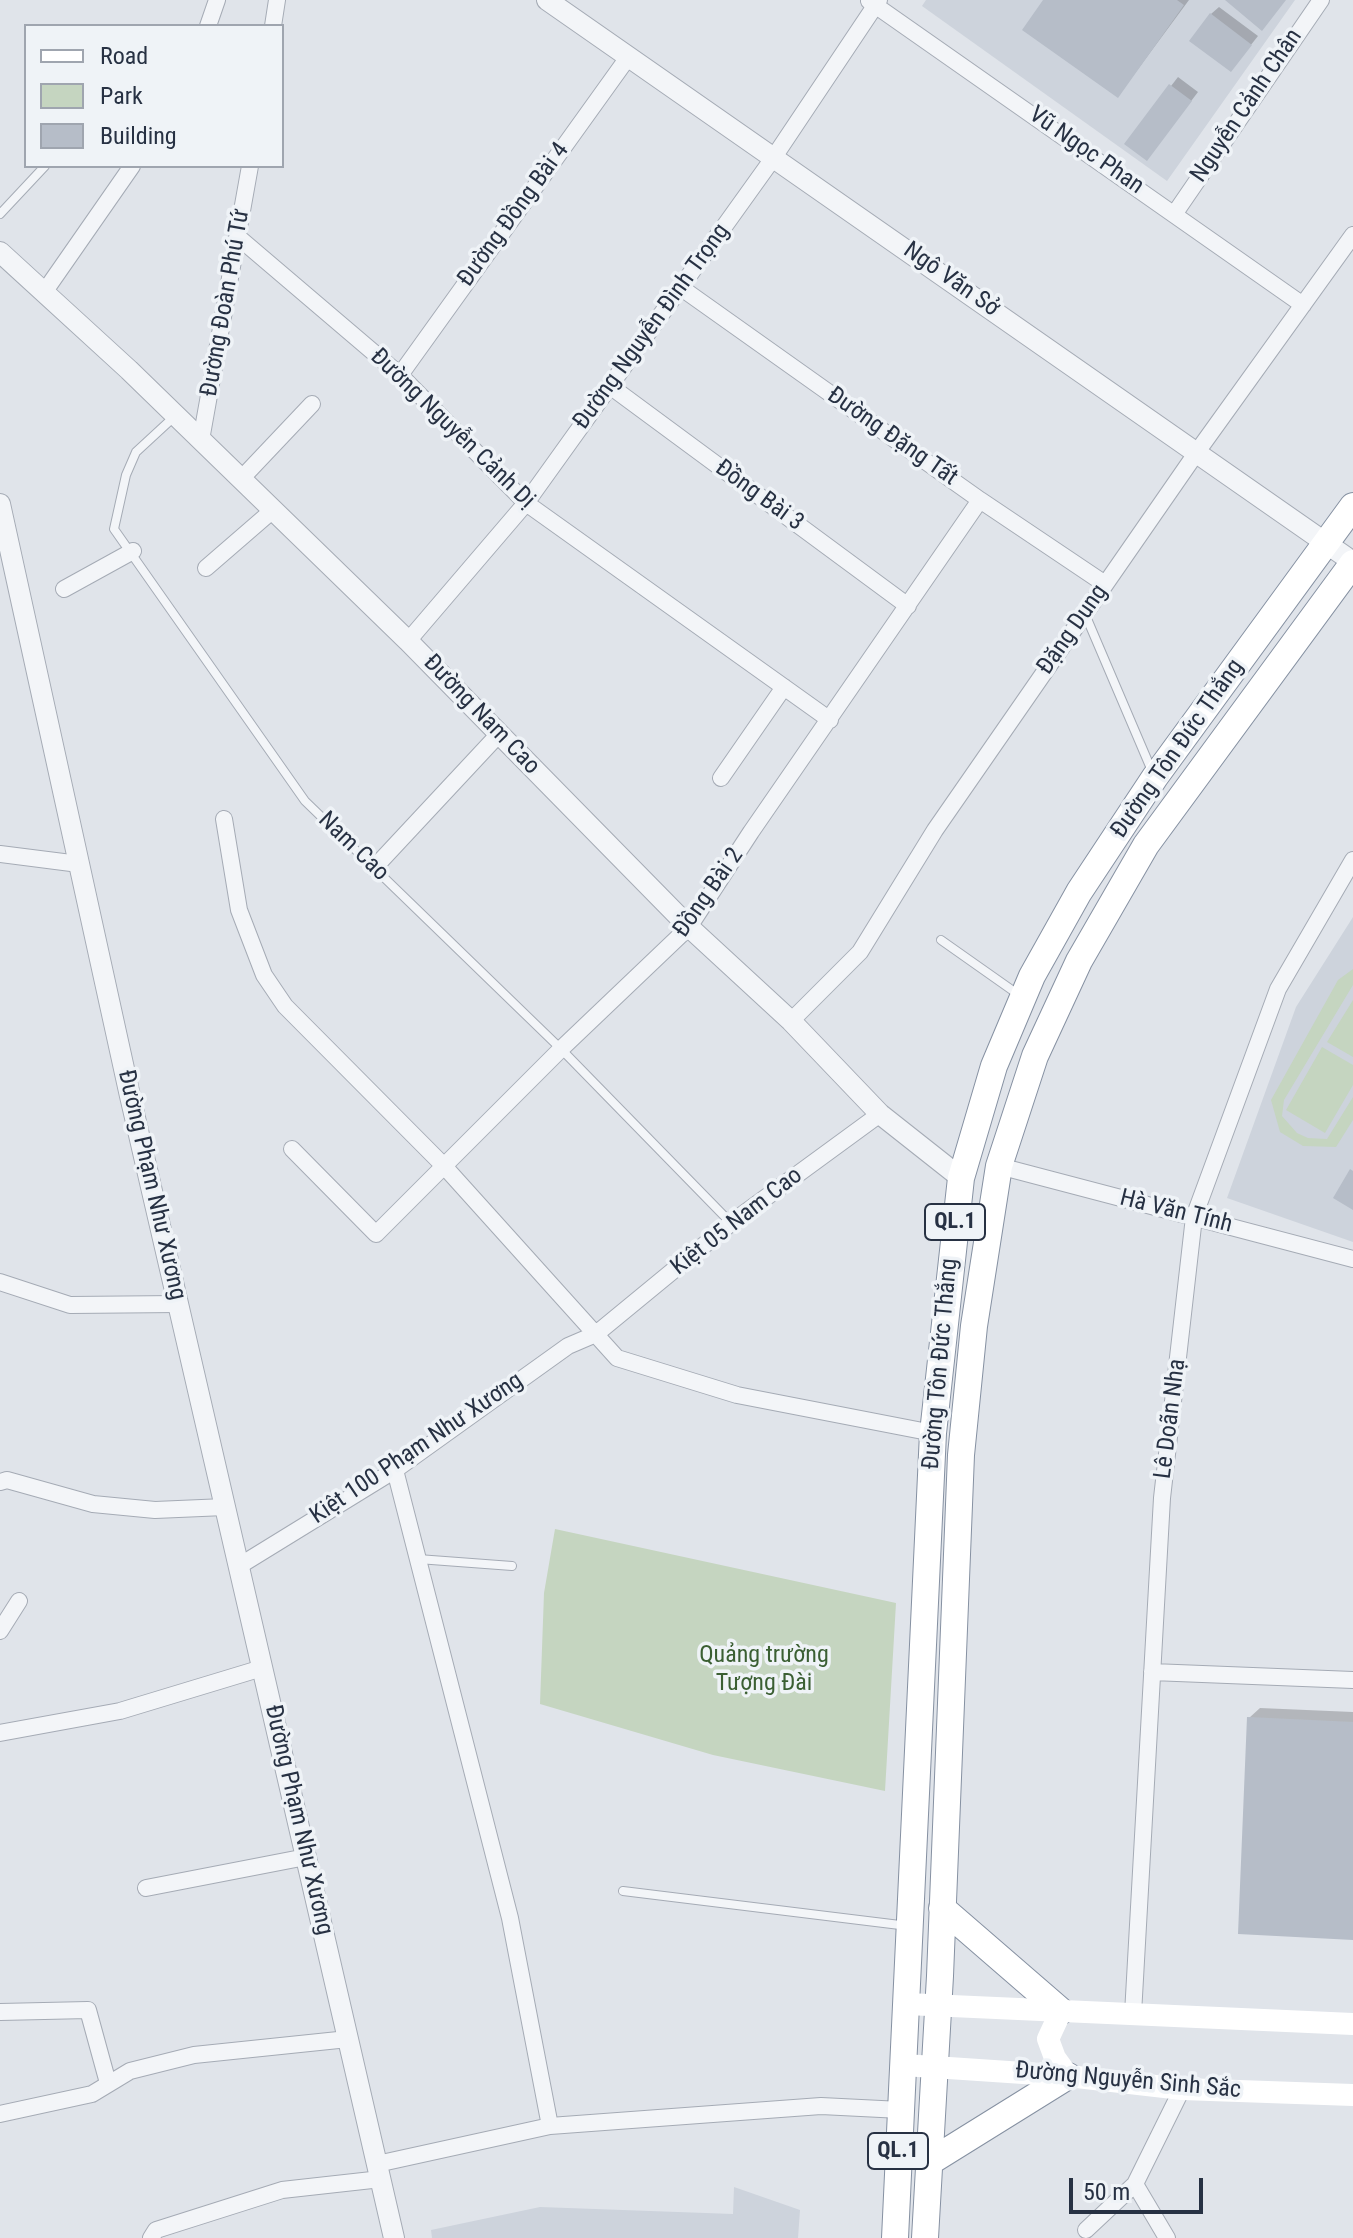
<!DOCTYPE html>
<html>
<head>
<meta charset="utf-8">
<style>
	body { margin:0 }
	#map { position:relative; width:1353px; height:2238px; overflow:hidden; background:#e0e4ea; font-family:"Roboto Condensed",sans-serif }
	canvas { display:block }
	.legend { position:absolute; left:24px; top:24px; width:260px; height:144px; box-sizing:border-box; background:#eff3f7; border:2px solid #9fa5af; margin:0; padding:10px 14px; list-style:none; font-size:24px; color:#273143 }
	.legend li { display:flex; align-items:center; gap:16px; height:40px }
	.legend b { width:40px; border:2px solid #9fa5af }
	.scale { position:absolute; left:1069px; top:2178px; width:134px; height:36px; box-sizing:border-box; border:4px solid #273143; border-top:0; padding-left:10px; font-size:24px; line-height:28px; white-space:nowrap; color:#273143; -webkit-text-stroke:6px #eff3f7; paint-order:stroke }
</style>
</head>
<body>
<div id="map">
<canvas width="1353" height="2238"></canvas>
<ul class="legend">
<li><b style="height:10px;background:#fff"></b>Road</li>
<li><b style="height:22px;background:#c5d5c0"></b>Park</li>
<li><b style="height:22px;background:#b6bdc8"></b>Building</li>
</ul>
<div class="scale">50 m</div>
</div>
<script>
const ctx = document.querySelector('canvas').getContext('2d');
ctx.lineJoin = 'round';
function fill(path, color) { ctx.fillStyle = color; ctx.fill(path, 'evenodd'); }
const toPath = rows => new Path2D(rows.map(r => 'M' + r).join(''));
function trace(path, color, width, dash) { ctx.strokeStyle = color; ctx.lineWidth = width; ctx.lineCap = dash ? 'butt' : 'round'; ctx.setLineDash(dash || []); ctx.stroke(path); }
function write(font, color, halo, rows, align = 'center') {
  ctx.font = font + ' "Roboto Condensed",sans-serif'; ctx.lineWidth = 7; ctx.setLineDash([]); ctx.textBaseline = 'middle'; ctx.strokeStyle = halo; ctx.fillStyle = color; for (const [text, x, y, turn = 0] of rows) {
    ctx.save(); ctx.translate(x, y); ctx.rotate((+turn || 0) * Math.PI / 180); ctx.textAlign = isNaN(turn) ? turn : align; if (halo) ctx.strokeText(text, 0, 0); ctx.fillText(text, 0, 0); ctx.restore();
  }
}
fill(toPath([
	[926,0,1295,0,1167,181,922,6],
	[1353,917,1353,1242,1227,1198,1296,1007],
	[734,2187,800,2210,798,2238,432,2238,431,2230,540,2207,733,2214]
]), '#cdd3dc');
fill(toPath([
	[1353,969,1353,985,1284,1100,1282,1116,1297,1133,1308,1138,1327,1139,1353,1097,1353,1120,1336,1147,1303,1146,1280,1132,1271,1100,1338,980],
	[1353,1000,1353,1057,1327,1042],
	[1322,1047,1353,1065,1353,1085,1325,1133,1286,1110],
	[555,1529,896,1603,885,1791,713,1755,540,1704,544,1593]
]), '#c5d5c0');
fill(toPath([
	[1046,0,1189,0,1118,96],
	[1219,7,1258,36,1231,70,1211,14],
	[1178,77,1198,92,1147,159,1127,143],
	[1260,1708,1353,1712,1353,1938,1249,1718]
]), '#0003');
fill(toPath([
	[1043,0,1177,0,1184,5,1118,98,1022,30],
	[1225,0,1286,0,1262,31],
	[1210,13,1252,45,1231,72,1189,41],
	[1169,84,1192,101,1147,161,1124,144],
	[1350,1169,1353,1171,1353,1210,1333,1198],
	[1247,1717,1353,1722,1353,1940,1238,1934]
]), '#b6bdc8');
const service = toPath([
	[0,214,45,166],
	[175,416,136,452,126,475,114,529,305,801,561,1049,731,1223],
	[1085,614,1152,771],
	[941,940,1019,995],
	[418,1559,512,1566],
	[623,1891,908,1926]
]);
const minor = toPath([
	[869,1,1303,305],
	[208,26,217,0],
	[273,26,277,0],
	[1175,213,1321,0],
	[238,237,400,375,526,503,830,720],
	[680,287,980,500,1105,584],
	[45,291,132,166],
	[400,375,629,56],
	[610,386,908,606],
	[201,440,250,166],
	[241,479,312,404],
	[206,568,273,510],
	[64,589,133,551],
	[408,641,526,503,774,157,879,0],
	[721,778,784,687],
	[224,819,239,910,264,975,285,1006,444,1166,617,1358,737,1395,933,1433],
	[0,854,79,864],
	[374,868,499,734],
	[791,1021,860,952,935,830,1197,452,1353,235],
	[292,1149,376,1234,561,1049,689,927,751,832,980,500],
	[999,1166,1353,1259],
	[0,1282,70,1305,178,1304],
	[395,1470,510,1918,550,2126],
	[0,1482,7,1480,93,1504,155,1510,225,1507],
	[239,1566,395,1470,568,1346,596,1334,731,1223,880,1114],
	[0,1631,19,1601],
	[1152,1672,1353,1680],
	[0,1733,120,1711,262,1668],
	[146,1888,306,1857],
	[0,2012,88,2010,108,2083],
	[1133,2014,1162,1498,1194,1217,1278,989,1353,860],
	[0,2114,92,2094,130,2071,194,2055,348,2039],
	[377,2164,550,2126,821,2106,901,2110],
	[1135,2184,1167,2238],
	[1086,2230,1135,2184,1182,2089],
	[151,2238,156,2230,282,2190,381,2179]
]);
const tertiary = toPath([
	[547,0,1353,562],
	[0,252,129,370,408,641,689,927,791,1021,880,1114,961,1178],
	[0,504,130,1096,394,2238]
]);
const trunk = toPath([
	[942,1908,1061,2011],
	[928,2163,1068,2076],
	[895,2238,933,1433,961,1178,994,1066,1032,976,1079,892,1155,777,1353,506],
	[925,2238,940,1976,961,1455,974,1326,999,1166,1035,1056,1079,961,1146,845,1353,563]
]);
trace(service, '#a5abb5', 10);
trace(minor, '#a5abb5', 18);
trace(tertiary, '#a5abb5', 22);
trace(trunk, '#8691a2', 28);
trace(service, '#f3f5f8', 8);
trace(minor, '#f3f5f8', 16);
trace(tertiary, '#f3f5f8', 20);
trace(toPath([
	[907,2004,1353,2024],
	[1061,2011,1048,2039,1055,2058,1068,2076],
	[904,2065,1068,2076,1182,2089,1353,2095]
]), '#fff', 22);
trace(trunk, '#fff', 26);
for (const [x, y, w] of [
	[955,1222,60],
	[898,2151,60]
]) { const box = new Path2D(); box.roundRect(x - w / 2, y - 18, w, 36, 6); ctx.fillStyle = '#eff3f7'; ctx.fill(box); trace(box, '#273143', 2); }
write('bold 22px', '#273143', null, [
	["QL.1",955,1222],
	["QL.1",898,2151]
]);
write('24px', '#273143', '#eff3f7', [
	["Nguyễn Cảnh Chân",1247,106,-56],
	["Vũ Ngọc Phan",1086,151,35],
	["Đường Đồng Bài 4",514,215,-54],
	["Ngô Văn Sở",951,280,35],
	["Đường Đoàn Phú Tứ",226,303,-80],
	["Đường Nguyễn Đình Trọng",652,327,-54],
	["Đường Nguyễn Cảnh Dị",452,429,44],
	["Đường Đặng Tất",892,437,35],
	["Đồng Bài 3",759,496,36],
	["Đặng Dung",1073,630,-55],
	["Đường Nam Cao",481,715,46],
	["Đường Tôn Đức Thắng",1178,749,-55],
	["Nam Cao",353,847,44],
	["Đồng Bài 2",709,893,-55],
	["Đường Phạm Như Xương",151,1185,77],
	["Hà Văn Tính",1176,1212,14],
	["Kiệt 05 Nam Cao",737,1222,-38],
	["Đường Tôn Đức Thắng",941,1364,-85],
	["Lê Doãn Nhạ",1171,1419,-83],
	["Kiệt 100 Phạm Như Xương",417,1449,-34],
	["Đường Phạm Như Xương",298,1820,77],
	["Đường Nguyễn Sinh Sắc",1128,2081,5]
]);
write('24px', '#3b5f33', '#eff3f7', [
	["Quảng trường",764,1656],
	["Tượng Đài",764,1684]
]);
</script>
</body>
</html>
